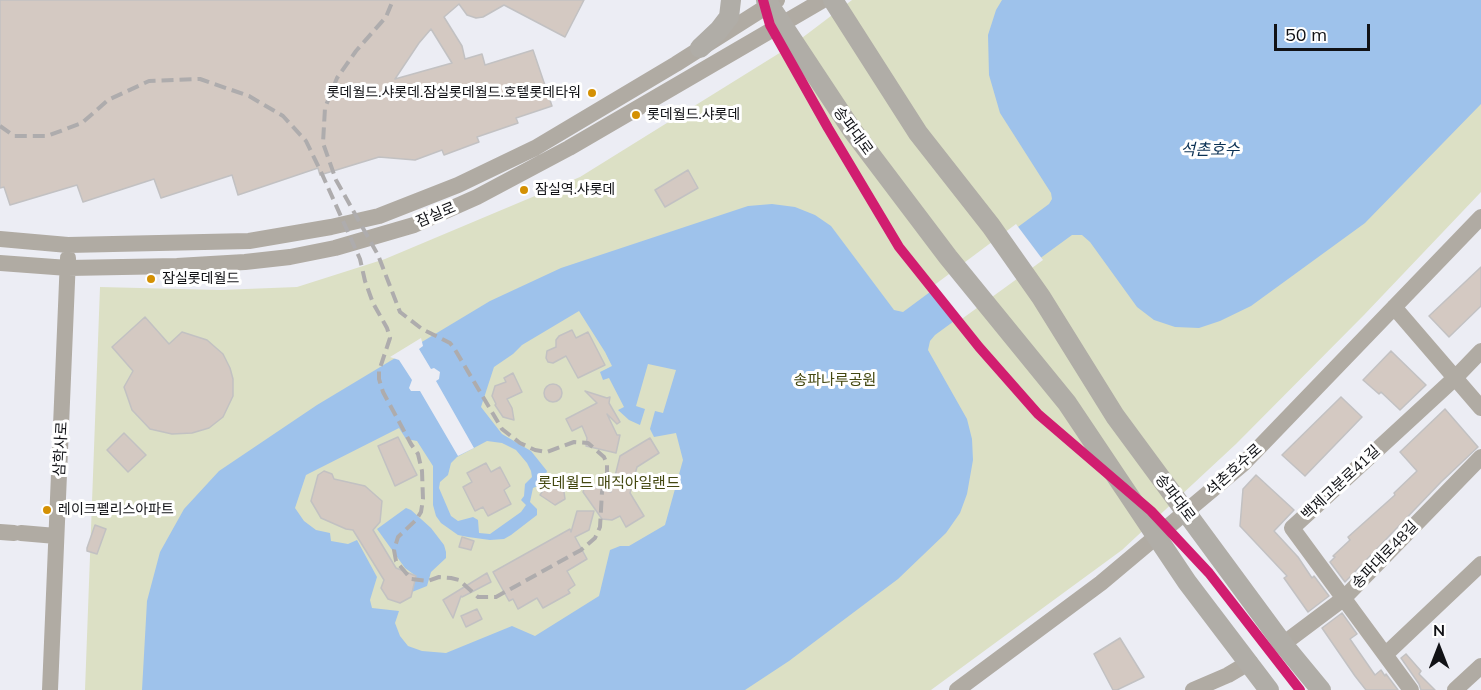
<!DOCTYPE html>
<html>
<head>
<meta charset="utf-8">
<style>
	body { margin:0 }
	#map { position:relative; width:1481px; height:690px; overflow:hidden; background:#ecedf4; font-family:Mulish,sans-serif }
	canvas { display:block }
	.north { position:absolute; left:1409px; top:618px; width:60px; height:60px; -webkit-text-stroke:4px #fff; paint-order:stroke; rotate:0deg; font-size:16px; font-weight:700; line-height:24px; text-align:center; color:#111216 }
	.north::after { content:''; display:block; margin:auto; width:21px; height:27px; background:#111216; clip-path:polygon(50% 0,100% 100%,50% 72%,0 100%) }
	.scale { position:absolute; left:1274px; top:24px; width:96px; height:27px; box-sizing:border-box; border:3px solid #111216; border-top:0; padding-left:8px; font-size:18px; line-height:21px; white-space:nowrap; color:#111216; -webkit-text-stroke:4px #fff; paint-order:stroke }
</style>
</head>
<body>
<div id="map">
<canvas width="1481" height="690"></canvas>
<div class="north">N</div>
<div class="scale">50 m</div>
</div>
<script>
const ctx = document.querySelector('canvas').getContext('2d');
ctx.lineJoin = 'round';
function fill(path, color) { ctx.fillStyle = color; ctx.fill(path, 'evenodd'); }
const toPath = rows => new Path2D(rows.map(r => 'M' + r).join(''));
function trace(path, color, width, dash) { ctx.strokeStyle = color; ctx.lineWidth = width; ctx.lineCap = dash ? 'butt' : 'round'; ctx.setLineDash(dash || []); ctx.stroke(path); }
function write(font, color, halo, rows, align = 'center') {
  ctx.font = font + ' Mulish,"Noto Sans KR",sans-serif'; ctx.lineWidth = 6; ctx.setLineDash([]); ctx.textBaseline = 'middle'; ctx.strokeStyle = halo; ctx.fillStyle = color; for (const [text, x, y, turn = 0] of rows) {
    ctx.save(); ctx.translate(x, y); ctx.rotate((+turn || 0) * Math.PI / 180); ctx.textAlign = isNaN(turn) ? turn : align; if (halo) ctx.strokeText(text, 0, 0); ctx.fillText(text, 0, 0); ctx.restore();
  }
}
fill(toPath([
	[852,0,1481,0,1481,192,1364,315,1236,444,1122,550,931,690,85,690,100,287,220,290,297,287,385,259,580,177,794,44]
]), '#dce0c5');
fill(toPath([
	[1002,0,1481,0,1481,104,1365,223,1251,306,1220,321,1199,328,1175,327,1154,320,1137,307,1090,242,1082,235,1072,235,935,335,930,341,928,350,967,419,972,439,973,460,967,494,960,513,946,533,898,579,789,661,745,690,142,690,147,601,160,552,184,509,219,471,317,405,490,301,561,268,748,206,772,204,795,207,815,215,831,226,894,310,903,312,1049,204,1052,199,1051,193,1000,113,989,75,988,35,996,10],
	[579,311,605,352,612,366,600,372,603,380,609,378,624,407,618,410,629,420,640,425,645,409,636,406,648,364,676,370,663,413,655,411,650,429,654,437,676,433,683,460,665,525,629,546,620,546,610,550,599,596,535,636,512,626,446,653,422,651,408,646,400,636,395,623,399,611,372,608,370,600,377,577,357,540,348,544,331,541,330,533,316,530,304,521,295,508,306,475,399,428,406,439,417,441,433,466,433,505,436,516,441,523,458,535,468,537,490,540,504,539,511,535,537,515,537,509,530,502,533,488,542,484,547,471,531,451,502,434,481,407,494,367,513,354,522,345],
	[487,441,502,443,516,450,527,463,531,471,532,477,525,484,524,496,521,500,526,505,521,512,490,534,479,533,478,520,473,517,458,521,451,516,439,488,440,482,448,475,451,463,457,457],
	[406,508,411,510,431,528,444,545,446,552,446,558,431,572,427,586,412,592,416,576,405,568,377,529]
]), '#9ec2eb');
fill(toPath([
	[1016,224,1043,260,959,321,933,286],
	[421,338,423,346,419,349,431,369,434,368,440,372,439,379,436,381,474,448,458,456,420,391,411,391,409,388,412,380,399,360,390,357]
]), '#ecedf4');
const building = toPath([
	[0,0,584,0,565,37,504,5,483,17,476,18,467,15,459,4,444,17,462,46,465,59,482,54,485,65,533,50,552,106,516,118,518,123,477,137,479,142,444,155,442,150,415,160,379,157,320,175,318,168,238,195,232,175,161,198,154,179,83,202,77,185,10,205,4,187,0,188,0,0],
	[431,29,452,63,395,79,419,43,431,29],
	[688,170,698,188,665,207,655,190,688,170],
	[1481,267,1481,306,1449,337,1429,316,1481,267],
	[145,317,169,344,182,332,207,340,223,354,230,368,233,379,233,396,223,417,209,428,192,433,172,434,150,429,132,410,124,387,133,371,112,347,145,317],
	[572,330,576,338,588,332,605,365,578,378,566,356,553,363,548,362,546,358,547,351,556,347,556,340,559,336,572,330],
	[1391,351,1426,385,1400,410,1381,392,1379,394,1363,380,1391,351],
	[513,373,522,392,507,399,512,408,514,420,503,417,495,405,496,404,492,396,495,386,506,382,504,378,513,373],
	'544 393a9 9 0 1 1 18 0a9 9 0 1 1-18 0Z',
	[585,391,607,398,610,397,609,403,620,422,617,424,607,414,617,435,620,435,616,453,586,446,587,438,582,426,572,431,566,419,597,403,585,391],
	[1341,397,1362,417,1305,476,1282,455,1341,397],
	[1445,409,1478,447,1441,482,1345,582,1330,562,1335,557,1333,556,1350,540,1348,537,1395,495,1394,493,1417,471,1400,452,1445,409],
	[124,433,146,455,128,472,107,450,124,433],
	[398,437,417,475,395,486,378,446,398,437],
	[650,438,659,453,637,467,630,493,644,516,626,527,620,516,612,520,602,519,583,492,586,484,611,492,620,456,650,438],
	[486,463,491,472,500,467,510,486,504,490,511,504,488,516,483,507,475,511,463,487,472,482,467,473,486,463],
	[324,471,332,474,334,479,365,486,382,501,380,522,373,530,396,568,416,576,411,597,400,603,388,599,381,588,384,580,353,530,346,529,321,518,311,501,318,475,324,471],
	[1256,475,1294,510,1274,531,1298,557,1312,578,1314,576,1329,596,1308,612,1284,578,1287,576,1240,526,1243,489,1256,475],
	[550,480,563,485,565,499,555,505,540,495,550,480],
	[577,511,594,511,589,530,575,537,587,559,567,571,575,585,568,590,570,593,543,608,537,598,518,609,513,599,509,601,493,572,570,529,571,532,577,511],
	[95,525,106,529,97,554,87,551,87,548,95,525],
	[462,537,474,541,471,550,459,547,462,537],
	[487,573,491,582,462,597,461,596,453,618,443,600,487,573],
	[477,609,482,619,466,627,461,616,477,609],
	[1342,613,1357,634,1350,639,1375,675,1381,670,1385,676,1386,674,1398,690,1366,690,1355,676,1322,628,1342,613],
	[1120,638,1144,677,1117,690,1113,690,1094,654,1120,638],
	[1406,654,1421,671,1419,674,1435,690,1421,690,1419,684,1401,658,1406,654]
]);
fill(building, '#d4c9c2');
trace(building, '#c2c1c2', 1.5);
trace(toPath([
	[0,239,68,245,249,241,331,227,379,216,458,185,535,148,676,64,777,0],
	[0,263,68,268,177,266,245,262,290,257,335,248,414,225,477,197,569,148,823,0],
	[1394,307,1481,408],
	[0,532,14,533],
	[21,533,56,536],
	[1283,644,1343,599,1481,457],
	[1386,654,1481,564],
	[50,690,68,258],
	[957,690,1101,583,1244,463,1481,217],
	[1193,690,1228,675,1250,662],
	[1411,690,1292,528,1455,378,1481,351],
	[1455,690,1481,666]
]), '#b0aba3', 16);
trace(toPath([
	[766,0,852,130,948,257,1067,403,1187,582,1269,690],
	[833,0,918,133,991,226,1041,297,1115,416,1283,644,1321,690],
	[700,48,719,30,729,17,731,0]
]), '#b0ada7', 20);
trace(toPath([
	[0,126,14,136,47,136,82,123,108,100,149,81,200,79,249,96,283,116,306,141,322,174,360,259,365,281,373,303,387,328,390,338,379,371,379,379,383,392,411,444,418,454,422,471,423,499,421,512,416,520,398,537,394,550,396,561,411,579,428,581,439,577,451,578,459,580,478,597,496,597,581,550,595,538,600,527,602,492,607,474,607,464,604,457,588,443,574,442,547,452,535,450,520,443,502,429,454,348,450,343,422,329,400,312,378,255,336,180,323,143,325,108,337,78,356,51,386,17,393,0]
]), '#aeacad', 4, [12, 6]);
trace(toPath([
	[763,0,770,25,828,128,899,247,979,347,1038,414,1151,511,1209,573,1300,690]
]), '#d11d70', 10);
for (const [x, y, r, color] of [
	[592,93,5,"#d49003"],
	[636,115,5,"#d49003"],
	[524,190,5,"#d49003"],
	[151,279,5,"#d49003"],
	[47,510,5,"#d49003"]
]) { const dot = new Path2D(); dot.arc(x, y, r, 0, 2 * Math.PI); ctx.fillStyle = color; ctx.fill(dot); trace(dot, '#fff', 2); }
write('14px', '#111216', '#fff', [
	["롯데월드.샤롯데.잠실롯데월드.호텔롯데타워",581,93,"right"],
	["롯데월드.샤롯데",647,115],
	["잠실역.샤롯데",535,190],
	["잠실롯데월드",162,279],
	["레이크펠리스아파트",58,510]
], 'left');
write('15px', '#111216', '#fff', [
	["송파대로",853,131,54],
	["잠실로",436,215,-23],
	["삼학사로",61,449,-87],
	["석촌호수로",1234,470,-42],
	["백제고분로41길",1341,483,-43],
	["송파대로",1175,498,53],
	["송파대로48길",1385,555,-46]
]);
write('15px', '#444810', '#fff', [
	["송파나루공원",835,380],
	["롯데월드 매직아일랜드",609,483]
]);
write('italic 16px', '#0b3154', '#fff', [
	["석촌호수",1210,150]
]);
</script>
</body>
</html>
